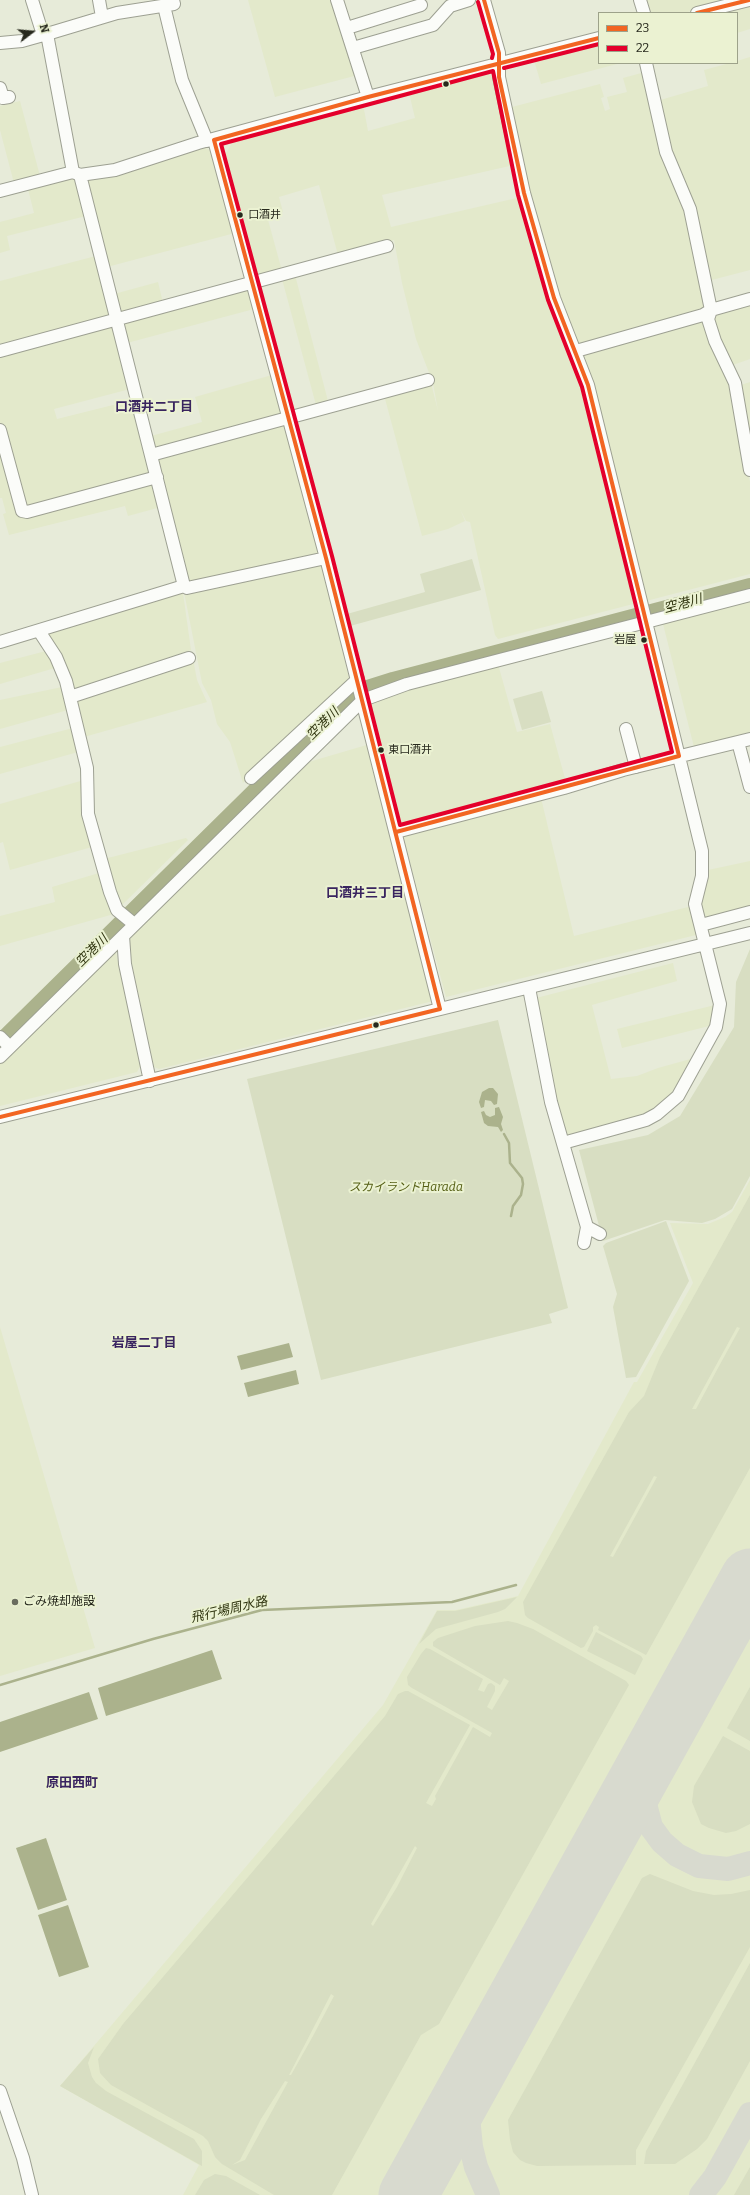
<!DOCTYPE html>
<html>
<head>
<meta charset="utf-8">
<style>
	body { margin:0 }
	#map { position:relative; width:750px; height:2195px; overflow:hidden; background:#e7ebd9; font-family:Bitter,serif }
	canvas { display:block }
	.legend { position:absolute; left:598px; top:12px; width:140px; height:52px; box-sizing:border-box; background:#ebf2d2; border:1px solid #9da28a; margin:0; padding:5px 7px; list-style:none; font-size:12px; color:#27291d }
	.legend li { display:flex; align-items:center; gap:8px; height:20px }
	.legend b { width:20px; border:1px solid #9da28a }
	.north { position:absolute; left:12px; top:12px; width:40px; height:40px; -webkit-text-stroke:3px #ebf2d2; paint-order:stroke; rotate:74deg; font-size:11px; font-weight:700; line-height:16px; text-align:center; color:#27291d }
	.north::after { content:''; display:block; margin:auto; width:14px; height:18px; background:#27291d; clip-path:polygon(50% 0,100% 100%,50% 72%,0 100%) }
</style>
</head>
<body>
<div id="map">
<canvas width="750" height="2195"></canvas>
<ul class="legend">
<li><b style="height:5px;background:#f26522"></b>23</li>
<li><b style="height:5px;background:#e4002b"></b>22</li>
</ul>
<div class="north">N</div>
</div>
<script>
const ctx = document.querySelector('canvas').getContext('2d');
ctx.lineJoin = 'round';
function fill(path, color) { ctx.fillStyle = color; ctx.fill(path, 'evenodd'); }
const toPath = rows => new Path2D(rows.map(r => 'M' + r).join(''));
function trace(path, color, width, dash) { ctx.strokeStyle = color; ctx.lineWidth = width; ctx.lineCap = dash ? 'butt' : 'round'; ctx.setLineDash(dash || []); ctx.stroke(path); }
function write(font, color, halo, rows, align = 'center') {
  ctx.font = font + ' Bitter,"Noto Sans JP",serif'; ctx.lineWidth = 4; ctx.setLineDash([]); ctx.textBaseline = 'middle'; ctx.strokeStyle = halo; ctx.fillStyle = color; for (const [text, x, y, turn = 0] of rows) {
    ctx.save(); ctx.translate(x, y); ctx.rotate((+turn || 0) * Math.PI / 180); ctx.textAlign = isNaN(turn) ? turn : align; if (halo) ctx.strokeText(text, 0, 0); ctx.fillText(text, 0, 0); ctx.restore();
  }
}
fill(toPath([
	[248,0,333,0,358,75,275,97],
	[643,0,735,0,684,13,646,13],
	[750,6,750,29,737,33,737,13,720,13],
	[599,44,599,63,621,63,541,84,534,60],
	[750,57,750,270,708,281,669,152,657,101,708,86,704,70,730,63,737,63,737,61],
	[488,72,494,78,514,165,382,195,391,227,521,197,583,385,637,603,498,639,495,635,470,522,466,521,460,509,465,521,448,529,422,536,384,395,431,383,438,411,433,383,416,339,402,283,394,240,338,255,319,185,279,197,283,212,267,216,282,271,258,277,255,275,225,163,225,155,232,143,239,138,363,104,368,131,415,118,409,93],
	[645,72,687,210,707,308,584,347,576,344,553,277,530,195,512,107,600,84,604,97,601,98,605,111,610,109,607,97,627,92,623,78],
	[20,101,40,176,14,183,0,130,0,106],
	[204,147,212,151,235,233,107,267,85,183,89,178,108,177],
	[71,178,77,182,86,216,7,236,10,250,0,253,0,222,34,213,28,189],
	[96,256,111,317,0,344,0,281],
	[295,275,328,401,316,405,282,279],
	[158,282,163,303,119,315,114,294],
	[246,290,249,291,254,309,127,343,122,322],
	[750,302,750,359,730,366,713,318,715,314],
	[701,320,706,322,730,382,744,459,750,481,750,574,646,601,584,357,586,352],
	[113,325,130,389,54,409,57,419,133,400,152,475,29,506,25,503,0,422,0,353],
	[272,375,283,416,154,451,151,436,202,422,195,397],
	[750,382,750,458,738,386],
	[284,425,320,556,190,586,156,459],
	[0,445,21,518,154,484,161,507,128,516,125,506,9,535,3,514,6,513,2,498,0,498],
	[321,563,349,678,243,783,230,742,217,724,211,700,202,683,184,592],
	[180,592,183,593,191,650,75,692,48,634],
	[750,601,750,737,695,751,663,624],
	[46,651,55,668,0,684,0,663],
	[193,659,197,680,207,702,84,737,73,700],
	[498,664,517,732,550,724,566,782,400,826,369,704,373,699],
	[62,687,68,710,0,729,0,700],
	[73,728,78,752,0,774,0,747],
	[370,744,433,1001,159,1069,154,1067,130,954,130,934,302,764],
	[84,780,92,847,10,870,3,842,0,843,0,804],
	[541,798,574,936,692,906,700,934,446,997,403,837,405,834],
	[186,838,188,840,121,906,104,859],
	[750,861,750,909,708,920,704,918,701,903,708,870],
	[99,873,114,914,0,946,0,916,55,902,52,887],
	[111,952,116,953,141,1065,137,1072,0,1106,0,1061],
	[673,963,677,981,592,1005,611,1079,637,1076,658,1068,694,1058,678,1088,654,1112,570,1137,563,1133,552,1085,536,998],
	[715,1005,713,1025,622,1048,617,1029],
	[750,1180,750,2195,183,2195,199,2165,60,2086,383,1705,437,1610,456,1610,518,1596,634,1382,637,1382,693,1283,670,1223,708,1224,725,1217,732,1212],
	[0,1327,95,1648,0,1676]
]), '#e3e9cb');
fill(toPath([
	[472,559,481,590,350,626,347,614,425,592,420,574],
	[542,691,551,722,522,730,513,699],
	[750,949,750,1176,732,1209,715,1219,702,1223,665,1220,603,1241,579,1150,648,1135,680,1116,734,1027,736,982],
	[498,1020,568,1308,549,1314,552,1323,321,1380,247,1079],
	[750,1195,750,1468,646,1655,598,1630,599,1627,596,1625,593,1627,593,1631,584,1647,581,1648,528,1618,525,1615,523,1602,629,1412,644,1396,660,1357],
	[737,1327,740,1328,718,1368,696,1409,692,1409],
	[654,1476,657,1477,613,1557,610,1556],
	[666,1221,689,1281,636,1377,626,1378,613,1307,617,1294,603,1246,606,1243],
	[517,1597,505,1609,498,1612,436,1629,419,1644,437,1611,455,1611],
	[508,1621,517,1623,533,1629,626,1681,629,1685,439,2024,421,2035,332,2195,274,2195,222,2164,215,2157,208,2141,203,2136,111,2085,100,2073,98,2059,123,2024,385,1716,398,1694,405,1691,408,1691,470,1725,426,1803,432,1806,436,1799,435,1796,473,1727,490,1737,492,1733,412,1688,408,1685,407,1677,421,1654,426,1648,430,1649,483,1679,478,1690,484,1692,488,1684,491,1683,495,1686,495,1691,487,1707,492,1710,509,1681,504,1678,500,1685,433,1646,433,1642,438,1638,475,1626],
	[415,1846,417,1848,397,1887,373,1926,371,1924],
	[331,1994,334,1996,313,2036,291,2075,289,2075],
	[285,2081,288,2082,245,2160,232,2165,240,2160,261,2119],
	[596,1632,641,1656,643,1659,635,1675,587,1651],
	[750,1687,750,1741,727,1728],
	[723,1736,750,1751,750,1824,736,1831,726,1833,709,1828,701,1824,692,1802,694,1786],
	[650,1874,693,1891,714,1895,731,1894,750,1890,750,1947,636,2150,636,2165,537,2166,526,2163,520,2160,513,2152,510,2140,508,2120,642,1878],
	[750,1963,750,2061,707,2139,697,2149,675,2164,644,2164,646,2151],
	[94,2047,88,2063,92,2077,96,2083,106,2091,194,2139,202,2151,202,2166,60,2086],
	[750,2167,750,2195,734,2195],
	[215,2174,226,2176,260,2195,195,2195,204,2180]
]), '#d8dec2');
fill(toPath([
	[489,1088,493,1088,498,1094,497,1104,494,1105,491,1101,485,1100,484,1107,481,1108,479,1102,482,1092],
	[499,1107,503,1117,501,1124,503,1130,501,1132,498,1127,488,1126,484,1123,481,1112,484,1111,486,1115,490,1117,495,1115,495,1108],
	[289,1343,293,1357,241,1370,237,1356],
	[296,1370,299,1384,248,1397,244,1383],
	[212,1650,222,1679,106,1716,98,1688],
	[89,1692,98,1719,0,1752,0,1722],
	[46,1838,67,1900,38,1910,16,1848],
	[68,1905,89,1967,59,1977,38,1915]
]), '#abb28c');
trace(toPath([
	[504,1134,509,1143,510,1163,522,1178,523,1184,521,1195,513,1206,511,1216],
	[0,1685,153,1639,262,1610,452,1602,516,1585]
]), '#abb28c', 2.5);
trace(toPath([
	[0,1042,355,692,393,680,750,586]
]), '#abb28c', 16);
trace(toPath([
	[652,1754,646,1772,644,1800,651,1827,662,1842,677,1855,699,1866,728,1869,750,1863],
	[488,2195,476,2167,471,2147,468,2117,471,2094,477,2075,489,2048],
	[701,2195,715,2177,750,2114]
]), '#d8dacf', 24);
trace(toPath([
	[408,2195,750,1578]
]), '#d8dacf', 59);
const minor = toPath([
	[32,0,43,35],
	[99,0,102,17],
	[337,0,368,97],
	[484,0,499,53,499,77,524,193,554,298,588,385,702,851,702,876,695,904,720,1004,716,1027,678,1096,657,1114,646,1120,563,1143],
	[640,0,644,13],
	[164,6,182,80,207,141],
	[697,13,749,0],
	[347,28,421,5],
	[47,34,117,13,174,4,173,0],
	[0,43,22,41,47,34,73,172],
	[353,48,433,25,450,6,469,0],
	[646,63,666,152,690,209,711,310,708,319,715,341,735,383,750,470],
	[0,88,3,98,9,97],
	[214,140,326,558,440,1009],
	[80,175,184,586],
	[0,191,73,172,80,175,115,170,198,143,368,97,599,38],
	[0,351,387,246],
	[576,351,703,315,711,310,750,299],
	[0,430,22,511,27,512,157,477],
	[151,455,428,380],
	[39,631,56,657,66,681,87,768,88,814,110,892,117,910,134,924],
	[0,642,184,586,187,588,326,558],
	[70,697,189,658],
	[626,729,636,767],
	[738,742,750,787],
	[251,778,358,679],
	[396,832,564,788,623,770,750,739],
	[701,925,750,912],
	[123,936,125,964,150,1081],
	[529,988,551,1102,587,1227,584,1243],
	[0,1037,10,1047],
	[0,1057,363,700,407,684,750,595],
	[0,1117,750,933],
	[587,1227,600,1234],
	[0,2091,23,2158,32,2195]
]);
trace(minor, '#9da092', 14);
trace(minor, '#fbfcf9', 12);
trace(toPath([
	[697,13,749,0],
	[396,832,679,756,588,385,554,298,524,193,499,77,499,53,484,0],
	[0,1117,440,1009,326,558,214,140,368,97,599,38]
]), '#f26522', 4);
trace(toPath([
	[478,2,493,54,492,58],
	[504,68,599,44],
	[493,71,518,195,548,300,582,387,672,752,400,825,332,556,221,144,493,71]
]), '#e4002b', 4);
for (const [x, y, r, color] of [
	[446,84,3.5,"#27291d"],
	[240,215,3.5,"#27291d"],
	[644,640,3.5,"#27291d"],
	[381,750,3.5,"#27291d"],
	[376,1025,3.5,"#27291d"],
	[15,1602,4,"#6a6d5f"]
]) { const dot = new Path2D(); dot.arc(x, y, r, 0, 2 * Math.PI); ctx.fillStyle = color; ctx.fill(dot); trace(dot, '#ebf2d2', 1.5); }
write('11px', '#27291d', '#ebf2d2', [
	["口酒井",248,215],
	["岩屋",636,640,"right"],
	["東口酒井",388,750]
], 'left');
write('italic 12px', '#545e13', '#ebf2d2', [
	["スカイランドHarada",406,1188]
]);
write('12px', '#27291d', '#ebf2d2', [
	["ごみ焼却施設",23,1602]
], 'left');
write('bold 13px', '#39245f', '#ebf2d2', [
	["口酒井二丁目",154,407],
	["口酒井三丁目",365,893],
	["岩屋二丁目",144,1343],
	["原田西町",72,1783]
]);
write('italic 13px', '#2f340f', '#ebf2d2', [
	["空港川",683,604,-15],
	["空港川",323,724,-45],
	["空港川",92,951,-45],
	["飛行場周水路",229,1610,-13]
]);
</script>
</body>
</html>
